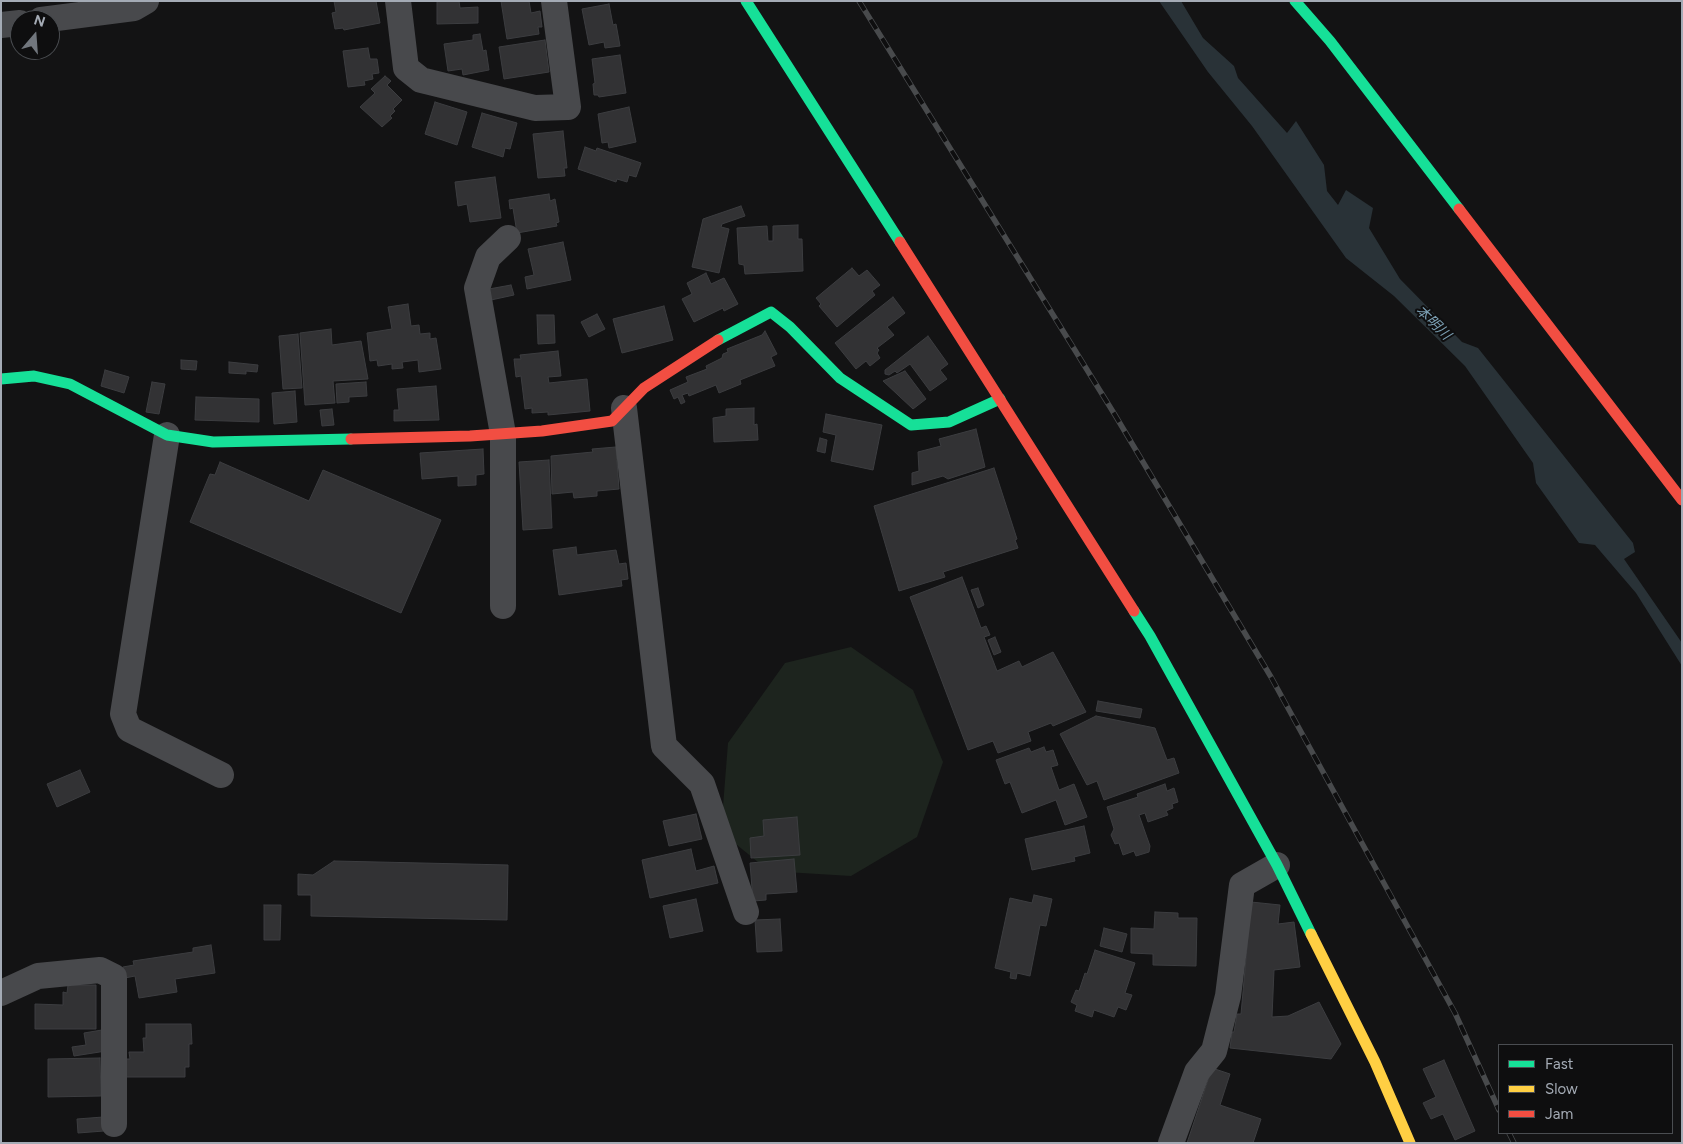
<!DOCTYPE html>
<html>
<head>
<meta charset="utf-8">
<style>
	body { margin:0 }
	#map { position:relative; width:1683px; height:1144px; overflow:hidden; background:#131314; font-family:Figtree,sans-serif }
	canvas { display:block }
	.frame { position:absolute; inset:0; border:2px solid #a4abb5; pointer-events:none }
	.legend { position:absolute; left:1498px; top:1044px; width:175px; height:90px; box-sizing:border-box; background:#0e0e0f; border:1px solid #4a4d51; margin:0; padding:6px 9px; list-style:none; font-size:15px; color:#a4abb5 }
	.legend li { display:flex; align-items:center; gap:10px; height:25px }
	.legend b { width:25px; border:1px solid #4a4d51 }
	.north { position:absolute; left:10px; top:10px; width:50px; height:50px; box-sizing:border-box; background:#0e0e0f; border:1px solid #4a4d51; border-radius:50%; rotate:18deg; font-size:14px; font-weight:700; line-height:20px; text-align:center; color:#a4abb5 }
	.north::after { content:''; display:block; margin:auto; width:18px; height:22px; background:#71767d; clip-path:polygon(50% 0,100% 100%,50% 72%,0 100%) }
</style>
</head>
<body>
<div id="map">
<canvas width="1683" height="1144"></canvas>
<div class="frame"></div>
<ul class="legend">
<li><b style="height:6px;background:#16e098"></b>Fast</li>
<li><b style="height:6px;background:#ffcf43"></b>Slow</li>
<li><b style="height:6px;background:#f24e42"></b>Jam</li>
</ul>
<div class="north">N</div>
</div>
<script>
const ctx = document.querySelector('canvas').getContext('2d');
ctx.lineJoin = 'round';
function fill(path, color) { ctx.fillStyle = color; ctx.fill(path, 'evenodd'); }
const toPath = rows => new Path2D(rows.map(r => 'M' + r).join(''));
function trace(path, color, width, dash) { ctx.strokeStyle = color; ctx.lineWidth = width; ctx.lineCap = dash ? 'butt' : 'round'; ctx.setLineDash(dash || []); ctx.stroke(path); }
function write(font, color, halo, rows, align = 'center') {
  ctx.font = font + ' Figtree,"Noto Sans JP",sans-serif'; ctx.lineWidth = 4; ctx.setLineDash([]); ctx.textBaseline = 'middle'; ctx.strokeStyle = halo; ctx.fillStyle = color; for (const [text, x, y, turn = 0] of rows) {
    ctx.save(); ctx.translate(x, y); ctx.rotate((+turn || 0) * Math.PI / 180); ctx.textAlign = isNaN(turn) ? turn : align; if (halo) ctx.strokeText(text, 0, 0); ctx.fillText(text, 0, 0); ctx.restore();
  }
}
fill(toPath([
	[851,647,913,690,943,762,917,837,851,876,769,871,721,832,728,743,785,663]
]), '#1d241e');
fill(toPath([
	[1159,1,1181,1,1203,38,1234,66,1238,78,1287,133,1296,121,1324,165,1327,191,1338,205,1346,190,1373,208,1369,228,1400,279,1462,342,1478,348,1633,543,1635,552,1624,559,1682,643,1682,666,1636,593,1595,545,1579,543,1536,483,1533,463,1465,366,1394,296,1346,258,1252,126,1208,72]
]), '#293237');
const building = toPath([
	[334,1,376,1,380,23,344,30,343,28,335,29,332,13,336,12,334,1],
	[437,1,459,1,460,8,478,7,478,23,437,24,437,1],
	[501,1,529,1,531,13,540,11,542,27,538,27,539,34,507,39,501,1],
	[609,4,613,25,616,24,620,46,605,48,604,42,589,45,582,9,609,4],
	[480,34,483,51,486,50,489,70,463,75,462,69,448,71,444,44,473,40,473,35,480,34],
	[545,40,549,72,504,79,499,47,545,40],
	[368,48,370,59,377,59,379,73,372,74,373,79,364,81,365,85,348,87,343,51,368,48],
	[620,55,626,93,599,97,598,95,594,95,593,84,595,83,592,59,620,55],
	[385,76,391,81,387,85,402,100,393,109,395,111,390,116,392,118,382,127,360,107,375,93,371,89,385,76],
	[435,102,467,112,457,145,425,134,435,102],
	[629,107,636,142,609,148,608,142,602,143,598,114,629,107],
	[482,113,517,123,510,149,505,148,503,157,472,147,482,113],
	[563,131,567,168,564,168,565,176,538,178,533,134,563,131],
	[585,147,596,151,597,148,641,163,636,177,629,175,627,182,617,179,616,182,578,169,585,147],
	[495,177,501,218,470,222,467,204,458,206,455,182,495,177],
	[549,194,550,201,555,199,559,222,556,223,557,226,517,233,513,208,510,209,509,200,549,194],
	[741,206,745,216,722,224,721,227,729,229,719,273,692,267,703,219,741,206],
	[798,225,798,239,802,239,803,271,745,274,744,265,739,264,737,228,767,226,768,241,773,241,773,226,798,225],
	[563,242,571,280,527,289,525,277,534,275,528,249,563,242],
	[852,268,859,276,867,270,880,285,872,291,875,295,837,327,819,306,821,304,816,298,852,268],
	[706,273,711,284,724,278,738,304,724,311,723,308,694,322,682,299,692,294,687,283,706,273],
	[511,285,514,295,491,300,489,289,511,285],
	[893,297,905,313,887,327,894,335,877,348,879,350,877,353,880,358,870,366,866,361,856,369,835,343,893,297],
	[408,304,411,326,419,325,420,334,430,333,430,339,436,338,441,369,419,372,418,360,402,362,403,368,392,369,392,364,378,366,377,360,370,361,367,333,392,329,388,307,408,304],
	[664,306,673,340,622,353,613,319,664,306],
	[597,314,605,329,589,337,581,322,597,314],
	[537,315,554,315,555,343,538,344,537,315],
	[331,329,332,345,361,341,368,379,333,381,335,403,305,405,300,333,331,329],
	[765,331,777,354,771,357,775,366,740,380,741,384,719,393,716,385,689,396,688,393,682,395,685,402,681,404,678,397,674,399,670,390,688,382,686,377,707,369,706,366,722,358,723,354,728,352,727,349,762,335,765,331],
	[298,334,302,388,283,389,279,336,298,334],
	[928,336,948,364,940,370,947,379,930,391,910,364,897,373,895,371,889,375,885,374,885,370,928,336],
	[558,351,561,376,548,377,549,383,587,379,590,411,548,415,548,412,532,413,532,408,525,409,521,376,516,377,514,359,521,359,520,355,558,351],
	[181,360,197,361,196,370,181,369,181,360],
	[229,362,258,365,257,372,246,371,246,374,229,373,229,362],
	[105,370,129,377,124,393,101,386,105,370],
	[905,371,926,399,913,409,883,381,905,371],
	[152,382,165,384,159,414,146,412,152,382],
	[366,382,367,396,349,397,349,402,337,403,336,384,366,382],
	[436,386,439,420,394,421,394,410,399,410,397,389,436,386],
	[295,391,297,422,274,424,272,393,295,391],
	[196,397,259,399,259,422,195,420,196,397],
	[754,408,754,425,757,424,758,440,714,442,713,418,726,416,726,409,754,408],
	[332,409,334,425,322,426,320,410,332,409],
	[826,414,882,425,873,470,831,461,836,435,823,432,826,414],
	[976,429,985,467,948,479,943,476,912,485,912,473,919,471,918,452,941,446,939,439,976,429],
	[820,438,827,440,825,453,817,451,820,438],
	[616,447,619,489,597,491,597,496,574,498,573,492,552,494,551,456,593,452,592,449,616,447],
	[483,449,484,474,476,475,476,485,458,486,458,476,422,479,420,453,483,449],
	[549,460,552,528,523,530,519,462,549,460],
	[220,462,309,501,323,470,441,520,401,613,190,522,210,474,215,475,220,462],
	[994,468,1017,539,1015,540,1018,548,943,572,945,577,899,591,874,506,994,468],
	[576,547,577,555,616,550,619,564,626,563,628,579,621,580,622,586,559,595,553,550,576,547],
	[962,577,981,628,986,626,990,635,984,637,997,671,1019,661,1022,667,1053,652,1086,712,1053,726,1051,723,1028,732,1031,741,998,753,993,741,968,750,910,597,962,577],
	[978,588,984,605,978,608,971,590,978,588],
	[995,637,1001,652,994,655,988,640,995,637],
	[1098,701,1142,709,1140,718,1096,711,1098,701],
	[1096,716,1155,728,1167,760,1174,758,1179,773,1104,800,1097,781,1087,785,1060,734,1096,716],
	[1044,747,1046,752,1053,750,1058,765,1051,767,1059,790,1074,784,1087,817,1065,825,1056,800,1022,813,1010,782,1005,784,996,760,1029,748,1031,752,1044,747],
	[80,770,90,792,57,807,47,784,80,770],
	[1165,784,1167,791,1174,788,1178,802,1172,804,1173,808,1166,811,1168,815,1148,822,1145,813,1139,815,1150,846,1149,852,1136,856,1134,851,1123,855,1119,843,1115,844,1111,835,1114,829,1107,807,1138,797,1137,794,1165,784],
	[696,814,702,839,669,846,663,821,696,814],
	[797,817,800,855,751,858,750,838,764,836,763,820,797,817],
	[1084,826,1090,853,1074,857,1075,861,1032,870,1025,839,1084,826],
	[691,849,696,871,714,866,718,883,650,898,642,860,691,849],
	[794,859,797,892,766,894,766,900,753,901,750,863,794,859],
	[334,861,508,865,507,920,311,916,311,895,298,895,298,874,313,875,334,861],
	[1034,895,1052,899,1046,926,1040,925,1030,976,1017,973,1016,979,1010,978,1011,972,995,968,1010,898,1032,903,1034,895],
	[696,899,703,931,670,938,663,906,696,899],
	[1251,902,1280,905,1278,924,1294,922,1300,967,1274,970,1272,1017,1288,1016,1319,1002,1341,1044,1331,1059,1230,1048,1232,1032,1234,1032,1237,1014,1241,1014,1251,902],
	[264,905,281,905,280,940,264,940,264,905],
	[1155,912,1178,913,1178,918,1197,918,1196,966,1153,965,1153,954,1131,953,1131,928,1154,929,1155,912],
	[780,919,782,951,757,952,755,920,780,919],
	[1104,928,1127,934,1122,952,1100,946,1104,928],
	[211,945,215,973,175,979,177,992,139,998,135,976,125,978,123,967,134,965,133,961,193,952,193,948,211,945],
	[1095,950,1135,963,1125,993,1132,995,1126,1010,1118,1007,1114,1017,1094,1010,1092,1017,1075,1011,1077,1005,1071,1002,1076,990,1079,991,1085,973,1087,974,1095,950],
	[68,985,96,985,96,1029,35,1029,35,1004,63,1005,63,992,67,993,68,985],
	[146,1024,191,1024,192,1044,189,1044,189,1067,185,1067,185,1077,126,1077,125,1059,130,1059,129,1052,144,1052,143,1038,146,1038,146,1024],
	[102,1030,106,1051,74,1056,72,1047,86,1045,84,1033,102,1030],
	[100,1058,101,1096,48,1097,48,1059,100,1058],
	[1444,1060,1475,1131,1455,1140,1443,1114,1431,1119,1423,1103,1436,1097,1423,1069,1444,1060],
	[1212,1068,1230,1074,1220,1105,1261,1119,1253,1143,1187,1143,1212,1068],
	[103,1117,104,1131,78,1133,77,1119,103,1117]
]);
fill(building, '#323234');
trace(building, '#3c3d40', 1);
trace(toPath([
	[398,1,406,68,421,80,535,108,568,107,554,1],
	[41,20,134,8,146,1],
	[1,25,20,23],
	[624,408,664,746,702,784,746,912],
	[167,435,123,714,129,729,221,775],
	[503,606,503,434,477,288,488,257,508,238],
	[1,993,38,976,100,970,114,977,114,1124],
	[1171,1143,1197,1072,1214,1051,1228,996,1242,885,1277,865]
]), '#48494c', 26);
trace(toPath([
	[746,1,900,242],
	[1295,1,1330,41,1459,209],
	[718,340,771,312,790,327,840,378,911,425,949,422,1000,399],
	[1,379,34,376,70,384,167,435,213,442,351,439],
	[1134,611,1150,636,1277,865,1311,934]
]), '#16e098', 11);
trace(toPath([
	[1311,934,1375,1062,1410,1143]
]), '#ffcf43', 11);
trace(toPath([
	[1459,209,1682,500],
	[900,242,1134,611],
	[351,439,470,436,542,431,612,421,644,388,718,340]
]), '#f24e42', 11);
const rail = toPath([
	[859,1,1115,415,1271,677,1455,1013,1499,1110],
	[1509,1133,1514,1143]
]);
trace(rail, '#484a4c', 5.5);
trace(rail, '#0e0e0f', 4, [11]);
write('italic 14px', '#7a9db1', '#0e0e0f', [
	["本明川",1433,323,44]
]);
</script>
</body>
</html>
